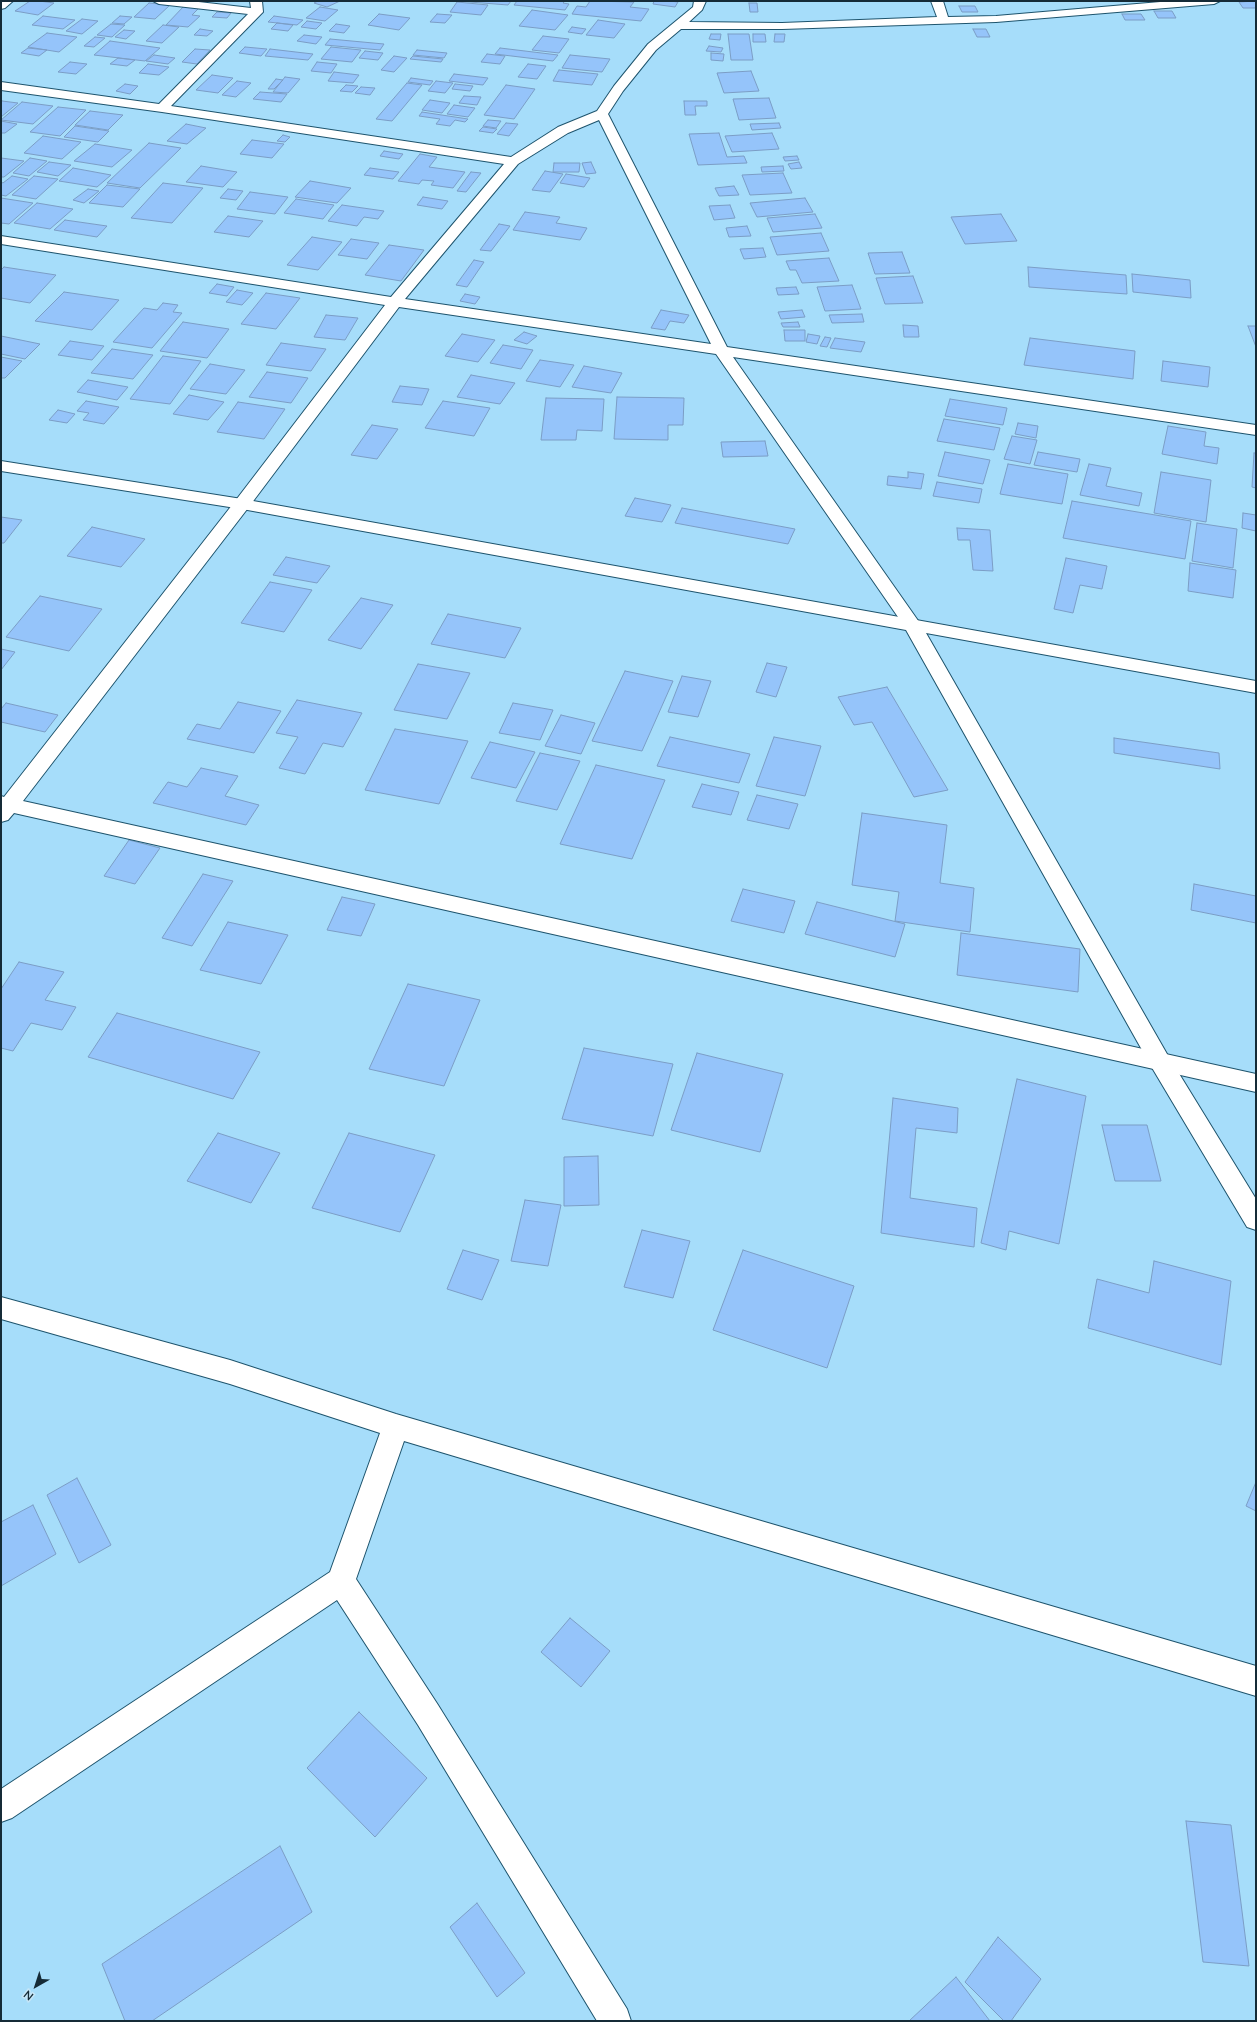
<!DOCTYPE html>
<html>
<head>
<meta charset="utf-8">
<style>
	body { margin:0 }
	#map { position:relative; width:1257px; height:2022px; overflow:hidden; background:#a6ddfa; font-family:Lato,sans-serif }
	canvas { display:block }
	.frame { position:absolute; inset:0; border:2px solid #152b37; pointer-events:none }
	.north { position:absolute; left:16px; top:1966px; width:40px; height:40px; -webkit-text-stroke:3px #c6e6f8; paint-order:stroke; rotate:219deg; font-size:11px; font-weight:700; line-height:16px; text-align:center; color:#152b37 }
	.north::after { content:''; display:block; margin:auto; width:14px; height:18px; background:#152b37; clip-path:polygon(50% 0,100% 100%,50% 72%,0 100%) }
</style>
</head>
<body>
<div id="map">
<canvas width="1257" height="2022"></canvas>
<div class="frame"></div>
<div class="north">N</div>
</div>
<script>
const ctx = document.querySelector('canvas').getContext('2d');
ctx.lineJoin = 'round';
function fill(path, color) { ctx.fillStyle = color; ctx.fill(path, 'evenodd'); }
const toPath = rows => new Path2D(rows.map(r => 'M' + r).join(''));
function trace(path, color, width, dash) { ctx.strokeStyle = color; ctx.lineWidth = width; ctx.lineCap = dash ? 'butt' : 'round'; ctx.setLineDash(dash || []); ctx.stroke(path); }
const building = toPath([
	[30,1,39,1,54,3,38,15,15,11,30,1],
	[318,1,340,1,327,7,314,3,318,1],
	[457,1,511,1,508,5,457,1],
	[517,1,565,1,563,3,569,4,565,10,514,5,517,1],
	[590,1,634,2,630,7,649,9,641,21,572,14,577,6,586,7,590,1],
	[654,1,670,1,678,2,675,7,653,4,654,1],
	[1256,1,1256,8,1243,8,1239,2,1256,1],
	[457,2,488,5,481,15,450,12,457,2],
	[149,3,170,5,155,19,134,17,149,3],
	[749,3,757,3,758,12,750,12,749,3],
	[184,6,199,8,192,15,200,16,188,27,166,25,184,6],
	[959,6,975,6,978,12,962,12,959,6],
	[320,7,338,10,325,21,306,18,320,7],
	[532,10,568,15,555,30,519,26,532,10],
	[1154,11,1172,11,1176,18,1158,18,1154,11],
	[217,12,231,13,227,18,212,17,217,12],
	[379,14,410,18,399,30,368,25,379,14],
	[437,14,452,15,445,23,430,22,437,14],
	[1122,14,1141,14,1145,20,1125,20,1122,14],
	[43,16,75,20,63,29,32,25,43,16],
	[120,16,132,17,124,24,112,23,120,16],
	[274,16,303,20,297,25,268,22,274,16],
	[82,19,98,21,82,34,66,31,82,19],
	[598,20,625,24,614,38,586,35,598,20],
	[307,21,322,23,316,29,301,27,307,21],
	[277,23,293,25,288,31,271,29,277,23],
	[111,24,125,25,112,37,97,35,111,24],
	[336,24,350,26,344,33,329,31,336,24],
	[163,25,179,27,162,43,146,41,163,25],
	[572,27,586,29,582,34,568,32,572,27],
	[200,29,213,31,207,36,194,35,200,29],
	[973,29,986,29,990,37,977,37,973,29],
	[124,30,135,31,126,39,115,37,124,30],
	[47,33,77,37,59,52,28,47,47,33],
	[711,34,721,34,720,40,709,39,711,34],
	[728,34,749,34,753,60,731,60,728,34],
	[753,34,765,34,766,42,753,42,753,34],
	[775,34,785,34,784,42,774,42,775,34],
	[304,35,322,37,316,44,297,41,304,35],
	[543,36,569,39,559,53,532,50,543,36],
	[95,37,105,38,94,47,84,46,95,37],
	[330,39,384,44,380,50,325,45,330,39],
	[110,41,160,48,145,61,94,55,110,41],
	[709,46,723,48,721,52,706,51,709,46],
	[245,47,267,49,261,56,239,53,245,47],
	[331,47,361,50,352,62,321,59,331,47],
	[28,48,47,50,39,56,21,53,28,48],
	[500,48,558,55,553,61,495,54,500,48],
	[195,49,210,50,197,64,182,62,195,49],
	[270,49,313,54,308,60,265,56,270,49],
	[417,50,447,53,444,58,413,55,417,50],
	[365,51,383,53,378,60,359,58,365,51],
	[711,53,724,54,723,61,711,60,711,53],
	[487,54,505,56,500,64,481,62,487,54],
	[154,55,175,58,168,64,146,61,154,55],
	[570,55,610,59,602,72,562,68,570,55],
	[394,56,407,58,394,72,381,70,394,56],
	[413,56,443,59,441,62,410,59,413,56],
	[118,58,135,60,127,66,110,64,118,58],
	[70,62,87,64,76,74,58,72,70,62],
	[317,62,337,64,331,73,311,71,317,62],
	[148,64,169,67,159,75,139,73,148,64],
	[528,64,546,66,537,79,518,77,528,64],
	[559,70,598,74,592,85,553,81,559,70],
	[751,71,759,91,724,93,717,73,751,71],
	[334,72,359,75,353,83,328,81,334,72],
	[454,74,488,78,483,85,449,81,454,74],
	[212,75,233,78,218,93,196,90,212,75],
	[285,77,300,79,288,93,273,92,285,77],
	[411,78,433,81,430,85,408,82,411,78],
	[276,79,283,80,274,89,268,89,276,79],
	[237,81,251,83,236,97,222,95,237,81],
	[436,81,453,83,445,93,428,91,436,81],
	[407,83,422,85,392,121,376,119,407,83],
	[125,84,138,86,130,94,116,91,125,84],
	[455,84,473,86,470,91,452,89,455,84],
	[346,85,358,86,352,92,340,91,346,85],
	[506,85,535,89,514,119,484,115,506,85],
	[361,87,375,88,370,95,355,93,361,87],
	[260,92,287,94,281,102,253,99,260,92],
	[464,96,481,97,477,105,459,103,464,96],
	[769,98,776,118,739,120,733,99,769,98],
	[430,100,450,103,442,113,422,110,430,100],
	[2,101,18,103,1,117,1,102,2,101],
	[684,101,707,101,707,106,695,106,696,115,685,115,684,101],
	[22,102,53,106,33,124,1,120,22,102],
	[454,105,475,108,468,117,447,114,454,105],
	[58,107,86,110,60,136,30,132,58,107],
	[90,111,123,115,108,130,75,125,90,111],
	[422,112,468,119,465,122,455,120,450,126,436,124,440,119,419,116,422,112],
	[488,120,501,121,496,128,483,126,488,120],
	[1,121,17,124,5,133,1,133,1,121],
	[506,123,518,124,509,136,497,134,506,123],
	[779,123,781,128,752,130,750,124,779,123],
	[186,124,206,128,187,144,167,141,186,124],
	[75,126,109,131,98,142,64,137,75,126],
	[483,127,497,129,493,133,479,131,483,127],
	[719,133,727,157,744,156,747,163,698,165,689,134,719,133],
	[772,133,779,149,732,152,725,136,772,133],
	[283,135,290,137,285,142,277,141,283,135],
	[43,136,81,142,62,159,24,153,43,136],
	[252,140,284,144,272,158,240,154,252,140],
	[149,143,181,148,140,188,107,183,149,143],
	[95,144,132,150,112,167,74,161,95,144],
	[384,151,403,154,399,159,380,156,384,151],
	[420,154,437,157,429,167,465,172,453,188,431,185,434,181,422,180,419,184,398,181,420,154],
	[797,156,799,160,785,161,783,157,797,156],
	[1,158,24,161,4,177,1,177,1,158],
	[30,158,47,161,29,176,13,173,30,158],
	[49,162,71,165,58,176,37,172,49,162],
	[591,162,596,173,586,174,582,163,591,162],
	[799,162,802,168,791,169,788,164,799,162],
	[554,163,580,163,579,172,553,172,554,163],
	[201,166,237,172,223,187,186,182,201,166],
	[783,166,784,171,762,172,761,167,783,166],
	[73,168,111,175,97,187,59,181,73,168],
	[370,168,399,172,393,179,364,175,370,168],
	[545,171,563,174,550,192,532,190,545,171],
	[471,172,481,173,466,192,457,191,471,172],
	[783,173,792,193,750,195,742,175,783,173],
	[566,174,590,178,584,187,560,183,566,174],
	[12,176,28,179,6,196,1,195,1,182,3,183,12,176],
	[34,176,58,179,36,199,12,195,34,176],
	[310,181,351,188,337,203,295,197,310,181],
	[163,183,203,188,172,223,131,218,163,183],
	[107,185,140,189,123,207,89,203,107,185],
	[734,186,739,195,719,196,715,188,734,186],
	[88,189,99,191,84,203,73,200,88,189],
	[228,189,243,191,236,200,220,198,228,189],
	[250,192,288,197,275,214,237,209,250,192],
	[423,197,448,201,442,209,417,205,423,197],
	[1,198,33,203,9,224,1,223,1,198],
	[805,198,813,212,757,217,750,203,805,198],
	[296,199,334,205,323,219,284,213,296,199],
	[37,203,73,209,50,229,14,223,37,203],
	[342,205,384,211,378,219,364,217,357,226,328,221,342,205],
	[730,205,735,218,714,220,709,206,730,205],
	[525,212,560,217,556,223,587,228,580,240,513,230,525,212],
	[815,214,822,228,773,232,767,218,815,214],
	[1001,214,1017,241,965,244,951,217,1001,214],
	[228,216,263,221,249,237,214,232,228,216],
	[65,220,107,226,97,237,54,230,65,220],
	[499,224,510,226,491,251,480,250,499,224],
	[747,226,751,236,729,237,726,228,747,226],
	[821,233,829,251,777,255,770,237,821,233],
	[312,237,342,242,318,270,287,265,312,237],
	[351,239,379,243,367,259,338,255,351,239],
	[389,245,424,250,401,281,365,275,389,245],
	[763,248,766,257,744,259,740,249,763,248],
	[902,252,910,273,875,274,868,253,902,252],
	[829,258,839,281,802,283,796,270,790,270,786,261,829,258],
	[474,260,484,262,467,287,456,285,474,260],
	[4,267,56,275,30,303,1,298,1,270,4,267],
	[1028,267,1126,275,1127,294,1029,287,1028,267],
	[1132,274,1190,280,1191,298,1133,292,1132,274],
	[913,276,923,303,885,304,876,278,913,276],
	[217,284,234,287,227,296,209,293,217,284],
	[852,285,861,309,825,311,817,287,852,285],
	[796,287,799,294,778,295,776,288,796,287],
	[237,290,253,293,242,305,226,302,237,290],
	[64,292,119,300,92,330,35,321,64,292],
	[266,293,300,298,276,329,241,324,266,293],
	[465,294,480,297,475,304,460,301,465,294],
	[163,303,178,305,173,312,182,313,152,348,113,342,144,308,157,310,163,303],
	[661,310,689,315,684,323,670,321,665,330,651,328,661,310],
	[802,310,805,317,781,319,778,312,802,310],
	[862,314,864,322,832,323,829,315,862,314],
	[326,315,358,318,345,340,314,337,326,315],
	[183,322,229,329,207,358,160,351,183,322],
	[798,322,800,327,783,327,781,323,798,322],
	[903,325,918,326,919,337,904,337,903,325],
	[1248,326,1256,326,1256,347,1248,326],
	[784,330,805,330,805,341,785,341,784,330],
	[524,332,537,336,527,344,514,340,524,332],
	[462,334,495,340,478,362,445,356,462,334],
	[808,334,820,336,817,344,806,342,808,334],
	[1,336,40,344,25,359,1,354,1,336],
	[825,337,831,338,827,347,820,346,825,337],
	[835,338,865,342,861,352,830,348,835,338],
	[1030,338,1135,351,1133,379,1024,365,1030,338],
	[70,341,104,346,92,360,58,355,70,341],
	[281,343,326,349,311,371,266,365,281,343],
	[503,345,533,350,521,369,490,363,503,345],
	[112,349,153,355,133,379,91,373,112,349],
	[163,356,201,361,170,404,130,399,163,356],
	[1,357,22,361,5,378,1,378,1,357],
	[540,360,574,365,560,387,526,381,540,360],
	[1163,361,1210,367,1208,387,1161,381,1163,361],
	[210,364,245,370,226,394,190,389,210,364],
	[584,366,622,373,611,393,572,387,584,366],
	[267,372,308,378,291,403,249,397,267,372],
	[471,375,515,383,500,404,457,397,471,375],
	[88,380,128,387,117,400,77,392,88,380],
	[400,386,429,389,422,405,392,402,400,386],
	[189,395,224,402,208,420,173,414,189,395],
	[617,397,684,398,683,425,668,425,668,440,614,439,617,397],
	[546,398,604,399,602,431,577,430,576,440,541,440,546,398],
	[950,399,1007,408,1003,425,945,416,950,399],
	[86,401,119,407,104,424,83,420,89,413,77,411,86,401],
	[443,401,490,408,474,436,425,428,443,401],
	[238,402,285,409,264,439,217,432,238,402],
	[58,410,75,414,67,423,49,420,58,410],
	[944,419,1000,428,994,450,937,441,944,419],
	[1018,423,1038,426,1036,438,1015,434,1018,423],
	[372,425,398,429,377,459,351,455,372,425],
	[1168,426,1206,432,1204,446,1219,448,1217,464,1162,454,1168,426],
	[1012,436,1037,440,1030,464,1004,459,1012,436],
	[765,441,768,456,723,457,721,442,765,441],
	[945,452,990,460,983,484,938,476,945,452],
	[1038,452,1080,459,1077,472,1034,465,1038,452],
	[1254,453,1256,453,1256,488,1252,487,1254,453],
	[1008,464,1068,474,1062,504,1000,494,1008,464],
	[1089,464,1111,468,1106,486,1142,493,1139,506,1080,495,1089,464],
	[908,472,924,474,921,489,887,485,888,476,908,478,908,472],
	[1161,472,1211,480,1206,522,1154,513,1161,472],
	[937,482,982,489,979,503,933,496,937,482],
	[635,498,671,505,662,522,625,516,635,498],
	[1072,501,1191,521,1185,559,1063,538,1072,501],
	[682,508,795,529,788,544,675,523,682,508],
	[1243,513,1256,515,1256,531,1242,528,1243,513],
	[1,517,22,520,4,543,1,543,1,517],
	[1197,523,1237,529,1233,568,1192,561,1197,523],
	[92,527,145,539,121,567,67,556,92,527],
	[957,528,990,530,993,571,973,570,970,540,958,540,957,528],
	[286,557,330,566,317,583,273,575,286,557],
	[1066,558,1107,566,1102,589,1080,585,1073,613,1054,609,1066,558],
	[1190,563,1236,570,1233,598,1188,591,1190,563],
	[270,582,312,590,284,632,241,623,270,582],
	[40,596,102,609,69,651,6,637,40,596],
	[361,598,393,605,361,649,328,640,361,598],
	[448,614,521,628,505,658,431,644,448,614],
	[1,649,15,652,1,670,1,649],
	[767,663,787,667,776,697,756,692,767,663],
	[418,664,470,673,447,719,394,710,418,664],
	[625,671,673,681,642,751,592,741,625,671],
	[682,676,711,681,698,717,668,712,682,676],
	[887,687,948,790,914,797,872,722,854,725,838,697,887,687],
	[297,700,362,713,343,747,323,743,305,774,279,768,298,737,276,733,297,700],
	[238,702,281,711,254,753,187,739,197,724,220,729,238,702],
	[6,703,58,715,45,732,1,722,1,709,6,703],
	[513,703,553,710,540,740,499,733,513,703],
	[561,715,595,723,581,754,545,746,561,715],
	[395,729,468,741,439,804,365,790,395,729],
	[670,737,750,754,739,783,657,766,670,737],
	[774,737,821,746,805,796,756,786,774,737],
	[1114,738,1219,753,1220,769,1114,753,1114,738],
	[490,742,535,752,516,788,471,778,490,742],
	[540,753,580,761,557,810,516,801,540,753],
	[596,765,665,780,632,859,560,844,596,765],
	[201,768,238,776,225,796,259,805,246,825,153,803,168,782,187,787,201,768],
	[702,784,739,792,731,815,692,807,702,784],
	[757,795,798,804,789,829,747,820,757,795],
	[862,813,947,825,940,883,974,888,970,932,895,921,899,892,852,885,862,813],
	[129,840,160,848,135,884,104,876,129,840],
	[203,874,233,881,192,946,162,938,203,874],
	[1194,884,1256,896,1256,923,1191,910,1194,884],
	[743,889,795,901,784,933,731,921,743,889],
	[342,897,375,904,361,936,327,930,342,897],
	[817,902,905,924,895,957,805,934,817,902],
	[228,922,288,935,261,984,200,970,228,922],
	[961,933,1080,949,1078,992,957,975,961,933],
	[19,962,64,972,45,1000,76,1007,62,1030,31,1023,13,1051,1,1048,1,989,19,962],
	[408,984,480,1000,444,1086,369,1069,408,984],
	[117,1013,260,1052,233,1099,88,1057,117,1013],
	[584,1048,673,1064,653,1136,562,1119,584,1048],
	[697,1053,783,1074,760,1152,671,1130,697,1053],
	[1017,1079,1086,1096,1059,1244,1009,1231,1006,1250,981,1243,1017,1079],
	[893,1098,958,1108,957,1133,916,1128,910,1198,977,1208,974,1247,881,1233,893,1098],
	[1102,1125,1147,1125,1161,1181,1115,1181,1102,1125],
	[218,1133,280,1153,251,1203,187,1181,218,1133],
	[349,1133,435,1155,400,1232,312,1208,349,1133],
	[598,1156,599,1205,564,1206,564,1157,598,1156],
	[525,1200,561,1205,548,1266,511,1261,525,1200],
	[642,1230,690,1241,673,1298,624,1287,642,1230],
	[463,1250,499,1260,482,1300,447,1289,463,1250],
	[743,1250,854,1286,827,1368,713,1330,743,1250],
	[1154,1261,1231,1281,1221,1365,1088,1328,1097,1279,1149,1293,1154,1261],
	[77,1478,111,1545,79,1563,47,1495,77,1478],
	[1256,1482,1256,1511,1246,1506,1256,1482],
	[33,1505,56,1554,1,1586,1,1522,33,1505],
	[570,1618,610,1651,581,1687,541,1652,570,1618],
	[359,1712,427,1778,375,1837,307,1768,359,1712],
	[1186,1821,1231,1825,1249,1966,1203,1962,1186,1821],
	[280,1846,312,1912,152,2021,125,2021,102,1964,280,1846],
	[477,1903,525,1973,497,1997,450,1927,477,1903],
	[998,1937,1041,1979,1011,2021,1004,2021,965,1982,998,1937],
	[956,1977,990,2021,909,2021,956,1977]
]);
fill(building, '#95c4fa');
trace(building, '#7b9dc5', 1);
const minor = toPath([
	[1,1,13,1,5,8,1,9,1,1],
	[153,1,190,1,251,8,250,1,262,1,263,12,261,14,171,106,511,157,558,127,597,111,614,86,648,44,693,7,694,1,706,1,702,10,689,22,782,23,937,17,931,1,943,1,948,17,996,16,1172,1,1220,1,1214,4,996,22,782,29,681,29,656,50,623,91,608,114,727,347,1256,425,1256,435,733,357,919,622,922,626,919,630,913,632,907,630,716,354,399,307,248,508,23,801,1256,1074,1256,1092,14,813,8,820,1,822,1,796,4,797,236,500,385,305,1,244,1,236,391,297,504,164,162,112,1,90,1,82,159,104,248,14,159,4,153,1],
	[599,120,711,344,405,299,518,164,568,133,599,120],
	[1,1297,230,1360,396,1414,1256,1666,1256,1696,404,1441,356,1579,438,1705,627,2009,631,2021,597,2021,418,1725,337,1600,12,1818,1,1822,1,1789,330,1572,380,1433,230,1384,1,1319,1,1297]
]);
const tertiary = toPath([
	[1,461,242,499,1256,681,1256,693,926,633,1167,1054,1256,1199,1256,1230,1247,1227,1151,1066,906,630,242,509,1,471,1,461]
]);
trace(minor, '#1e546d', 2);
trace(tertiary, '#1e546d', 2);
fill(minor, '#fff');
fill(tertiary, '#fff');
</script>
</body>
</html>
